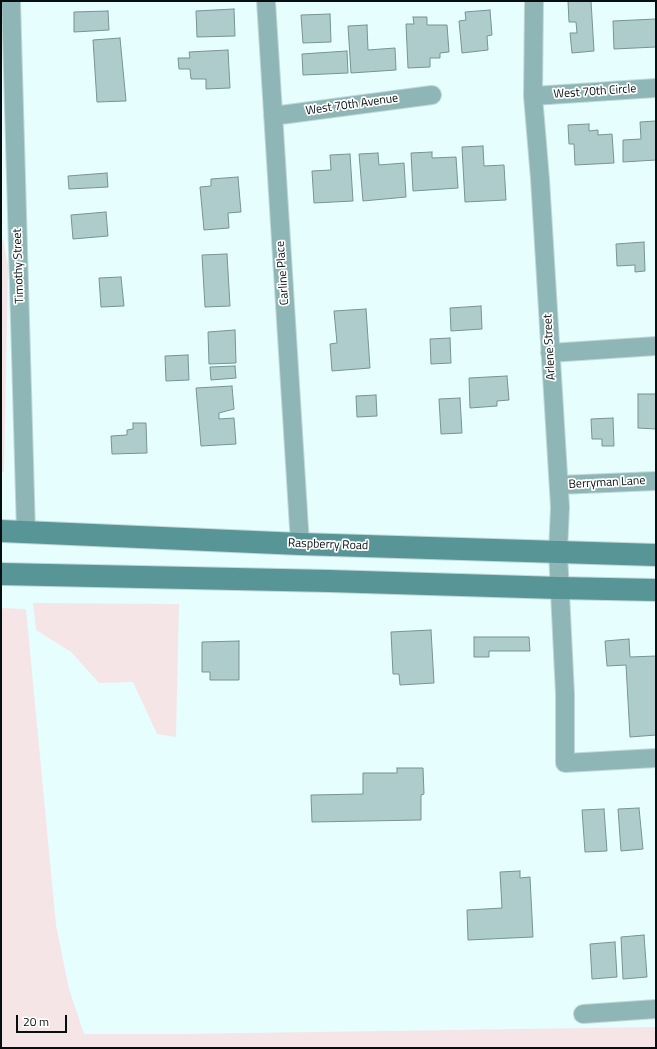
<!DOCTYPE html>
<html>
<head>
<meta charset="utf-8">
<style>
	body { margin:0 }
	#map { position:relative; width:657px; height:1049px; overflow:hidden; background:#e6fefe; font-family:"Titillium Web",sans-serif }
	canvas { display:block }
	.frame { position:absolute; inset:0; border:2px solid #050f0f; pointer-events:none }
	.scale { position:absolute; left:16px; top:1015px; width:51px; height:18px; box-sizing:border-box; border:2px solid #050f0f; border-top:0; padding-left:5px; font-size:12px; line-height:14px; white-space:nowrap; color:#050f0f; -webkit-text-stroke:3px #fff; paint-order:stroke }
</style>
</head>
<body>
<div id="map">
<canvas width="657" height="1049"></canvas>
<div class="frame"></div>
<div class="scale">20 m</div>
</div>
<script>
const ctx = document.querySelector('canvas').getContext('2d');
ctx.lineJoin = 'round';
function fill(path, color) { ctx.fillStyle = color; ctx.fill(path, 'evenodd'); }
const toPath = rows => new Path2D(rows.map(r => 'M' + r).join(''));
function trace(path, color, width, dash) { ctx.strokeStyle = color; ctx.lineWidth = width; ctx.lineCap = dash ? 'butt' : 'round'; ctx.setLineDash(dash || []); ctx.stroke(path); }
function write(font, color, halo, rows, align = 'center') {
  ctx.font = font + ' "Titillium Web",sans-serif'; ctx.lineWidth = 3.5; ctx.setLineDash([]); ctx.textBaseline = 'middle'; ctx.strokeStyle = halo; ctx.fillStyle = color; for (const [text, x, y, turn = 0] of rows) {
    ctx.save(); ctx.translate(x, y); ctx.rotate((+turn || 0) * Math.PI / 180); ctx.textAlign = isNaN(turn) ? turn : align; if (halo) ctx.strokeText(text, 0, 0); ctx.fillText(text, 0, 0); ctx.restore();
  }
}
fill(toPath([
	[1,239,3,239,8,266,4,472,1,472],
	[33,603,179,604,176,737,157,734,133,682,99,683,71,652,36,630],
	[1,608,26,609,56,925,69,989,84,1034,180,1034,656,1027,656,1048,1,1048]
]), '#f5e5e7');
const building = toPath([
	[568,1,591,1,594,51,572,53,570,33,577,33,576,22,569,22,568,1],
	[234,9,235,36,197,37,196,11,234,9],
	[490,10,492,35,487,36,488,50,462,53,459,21,466,20,465,12,490,10],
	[108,11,109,30,74,32,74,12,108,11],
	[330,14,331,42,303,43,301,15,330,14],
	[413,17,427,17,427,25,447,25,449,52,440,53,440,58,430,58,430,67,408,68,406,24,414,24,413,17],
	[656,19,656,47,614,49,613,21,656,19],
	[367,25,368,50,395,48,396,70,351,73,348,26,367,25],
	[120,38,126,101,97,102,93,40,120,38],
	[228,50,230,88,206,89,206,79,191,79,190,69,179,69,178,58,190,58,189,52,228,50],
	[347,51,348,73,303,75,302,54,347,51],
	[656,121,656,160,623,162,623,140,641,139,640,122,656,121],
	[589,124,589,131,598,130,598,135,612,134,614,163,575,165,574,144,569,144,568,125,589,124],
	[483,146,484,166,504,165,506,200,465,202,462,147,483,146],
	[432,152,432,158,456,157,458,188,413,191,411,153,432,152],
	[378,153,379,165,404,163,406,197,363,201,359,154,378,153],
	[350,154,353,201,314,203,312,171,331,170,330,155,350,154],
	[107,173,108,187,69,189,68,176,107,173],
	[238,177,241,212,228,213,229,228,204,230,200,187,211,186,211,179,238,177],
	[106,212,108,236,73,239,71,215,106,212],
	[644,242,645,271,635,272,635,265,617,266,616,244,644,242],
	[227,254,230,306,205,307,202,255,227,254],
	[121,277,124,306,101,307,99,278,121,277],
	[481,306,482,329,451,331,450,308,481,306],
	[366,309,370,368,332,371,330,344,337,343,334,311,366,309],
	[235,330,236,363,209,364,208,332,235,330],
	[450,338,451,363,431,364,430,339,450,338],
	[188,355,189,380,166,381,165,356,188,355],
	[235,366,236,378,211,380,210,367,235,366],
	[507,376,509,400,497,401,497,406,470,408,469,378,507,376],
	[232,386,234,409,219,413,219,419,234,418,236,444,201,446,196,388,232,386],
	[638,394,656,394,656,429,638,428,638,394],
	[376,395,377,416,357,417,356,396,376,395],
	[460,398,462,433,441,434,439,399,460,398],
	[613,418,614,446,602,446,602,439,592,439,591,419,613,418],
	[133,423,146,423,147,453,112,454,111,436,127,435,127,430,133,429,133,423],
	[431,630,434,683,400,685,399,674,393,674,391,632,431,630],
	[474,637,529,637,530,651,489,651,489,657,474,657,474,637],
	[629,639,630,657,656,656,656,735,630,737,626,665,607,666,605,641,629,639],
	[239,641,239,680,210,680,210,672,202,672,202,642,239,641],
	[397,768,423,768,424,794,421,795,421,820,312,822,311,795,363,794,363,773,397,773,397,768],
	[639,808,643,849,621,851,618,809,639,808],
	[604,809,607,851,585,852,582,810,604,809],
	[520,871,520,878,530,877,533,937,468,940,467,910,502,908,500,872,520,871],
	[644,935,647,977,623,979,621,937,644,935],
	[615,942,617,977,592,979,590,944,615,942]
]);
fill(building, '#afcccd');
trace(building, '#779393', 1);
const street = toPath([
	[11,1,26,532],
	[266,1,300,544],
	[534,1,533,96,540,179,560,507,558,552,565,694,565,763,656,758],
	[533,96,656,88],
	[273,116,432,95],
	[550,353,656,346],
	[559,485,656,481],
	[583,1014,656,1009]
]);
const secondary = toPath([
	[1,531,300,544,656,555],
	[1,574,329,581,559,588,656,590]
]);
trace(street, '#c2d8d8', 20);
trace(secondary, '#c2d8d8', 24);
trace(street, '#8fb6b6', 18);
trace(secondary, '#589596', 22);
write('12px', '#050f0f', '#fff', [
	["West 70th Circle",595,92,-4],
	["West 70th Avenue",352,105,-8],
	["Timothy Street",19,266,-92],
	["Carline Place",283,273,-94],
	["Arlene Street",550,347,-93],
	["Berryman Lane",607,483,-3],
	["Raspberry Road",328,545,2]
]);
</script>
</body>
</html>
